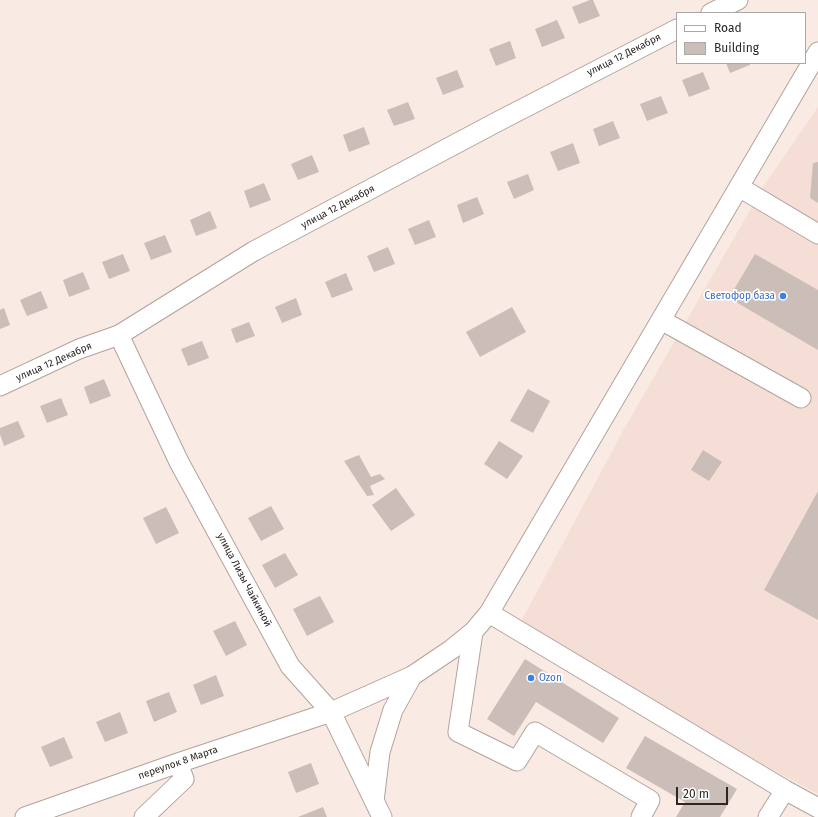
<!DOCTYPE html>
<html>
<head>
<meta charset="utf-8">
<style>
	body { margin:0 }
	#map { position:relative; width:818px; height:817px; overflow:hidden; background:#f9eae4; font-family:"Fira Sans",sans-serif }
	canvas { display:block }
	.legend { position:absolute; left:676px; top:12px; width:130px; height:52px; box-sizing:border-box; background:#fff; border:1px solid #aba8a7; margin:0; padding:5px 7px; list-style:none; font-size:12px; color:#2c2624 }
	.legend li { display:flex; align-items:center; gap:8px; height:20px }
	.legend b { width:20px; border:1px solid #aba8a7 }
	.scale { position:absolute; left:676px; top:787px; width:52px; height:18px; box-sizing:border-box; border:2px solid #2c2624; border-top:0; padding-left:5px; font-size:12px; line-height:14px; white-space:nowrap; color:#2c2624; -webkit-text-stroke:3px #fff; paint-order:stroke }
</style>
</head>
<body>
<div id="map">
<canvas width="818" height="817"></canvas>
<ul class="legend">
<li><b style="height:5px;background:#fff"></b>Road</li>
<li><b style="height:11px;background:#cbbdb7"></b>Building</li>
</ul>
<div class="scale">20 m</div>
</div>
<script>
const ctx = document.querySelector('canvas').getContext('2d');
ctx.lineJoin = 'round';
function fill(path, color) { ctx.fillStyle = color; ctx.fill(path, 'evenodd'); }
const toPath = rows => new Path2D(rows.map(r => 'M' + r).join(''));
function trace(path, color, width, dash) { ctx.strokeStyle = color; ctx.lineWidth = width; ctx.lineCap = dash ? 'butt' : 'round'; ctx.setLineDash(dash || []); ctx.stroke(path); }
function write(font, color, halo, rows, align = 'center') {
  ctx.font = font + ' "Fira Sans",sans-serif'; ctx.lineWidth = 3.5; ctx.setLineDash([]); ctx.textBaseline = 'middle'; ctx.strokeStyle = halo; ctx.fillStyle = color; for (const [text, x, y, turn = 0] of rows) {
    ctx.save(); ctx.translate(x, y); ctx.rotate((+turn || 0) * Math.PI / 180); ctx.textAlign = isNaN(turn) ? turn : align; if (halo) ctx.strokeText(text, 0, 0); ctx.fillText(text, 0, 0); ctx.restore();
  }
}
fill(toPath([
	[818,107,818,794,516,631,623,431,765,184]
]), '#f5ded5');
fill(toPath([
	[590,0,593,0,600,16,579,24,572,7],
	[557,20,565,38,542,47,535,29],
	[510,41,516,58,496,66,489,49],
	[726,63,750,63,750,65,730,73],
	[457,70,464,87,443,95,436,78],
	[703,72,710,89,689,97,682,80],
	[661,96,668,113,647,121,640,104],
	[408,102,415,119,394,126,387,110],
	[613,121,620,138,599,146,593,129],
	[364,127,370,144,349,152,343,135],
	[573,143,580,163,558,171,550,152],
	[312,155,319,172,298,180,291,164],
	[818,162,818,203,810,198,813,163],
	[528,174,534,190,514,199,507,182],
	[264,183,271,200,250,208,244,191],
	[477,197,484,214,463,223,457,205],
	[210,211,217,228,196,236,190,220],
	[429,220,436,237,415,245,408,229],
	[165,235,172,252,151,260,144,243],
	[388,247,395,264,374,272,367,256],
	[123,254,130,271,109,279,102,262],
	[755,254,818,290,818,350,729,298],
	[83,272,90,289,69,297,63,280],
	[346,273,353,290,332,298,325,282],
	[41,291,48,308,27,316,20,300],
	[296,298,302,315,282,323,275,307],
	[512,307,526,332,480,357,466,332],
	[4,308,10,325,0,329,0,310],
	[249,322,255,336,236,343,231,329],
	[202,341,209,358,188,366,181,349],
	[104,379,111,396,90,404,84,387],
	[528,389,550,401,533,433,510,421],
	[61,398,68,415,47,423,40,406],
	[18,421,25,437,4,446,0,434,0,428],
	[499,441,523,456,507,479,484,464],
	[703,450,722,462,709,481,691,470],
	[359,455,371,477,380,474,385,479,370,486,374,495,367,496,344,461],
	[396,488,415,515,391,531,372,505],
	[818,491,818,620,764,590],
	[271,506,284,529,261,541,248,518],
	[166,507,179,533,156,544,143,518],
	[285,553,298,575,275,588,262,565],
	[320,596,334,622,307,636,293,609],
	[235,621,247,645,226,656,213,631],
	[525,659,619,718,603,743,536,702,514,736,487,719],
	[216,675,224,696,201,705,193,685],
	[169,692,177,712,154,722,146,701],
	[120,712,128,733,105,742,96,722],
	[645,736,737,789,720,817,676,817,685,802,626,768],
	[64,737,73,758,50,767,41,747],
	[311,763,319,784,296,793,288,772],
	[323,807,327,817,298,817]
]), '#cbbdb7');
const minor = toPath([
	[711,13,738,0],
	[739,187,818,234],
	[661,320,801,398],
	[119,335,179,462,290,666,331,712,382,817],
	[0,386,79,349,119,335,254,251,495,123,677,29],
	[489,613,785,790,818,808],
	[473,632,458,732,517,761,535,732,650,800,641,817],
	[374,801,380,752,393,710,412,676],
	[25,817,178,763,331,712,412,676,452,649,473,632,489,613,818,52],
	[144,817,184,779,178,763],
	[768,817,785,790]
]);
trace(minor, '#b1a39d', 21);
trace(minor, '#fff', 19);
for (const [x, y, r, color] of [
	[783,296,4,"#3f7fe0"],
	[531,678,4,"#3f7fe0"]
]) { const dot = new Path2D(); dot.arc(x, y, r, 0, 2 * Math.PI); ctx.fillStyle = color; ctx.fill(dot); trace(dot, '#fff', 1.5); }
write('10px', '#2c2624', '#fff', [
	["улица 12 Декабря",624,55,-27],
	["улица 12 Декабря",338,207,-28],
	["улица 12 Декабря",54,362,-24],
	["улица Лизы Чайкиной",244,580,62],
	["переулок 8 Марта",178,763,-19]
]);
write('10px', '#366cbe', '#fff', [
	["Светофор база",775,296],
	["Ozon",539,678,"left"]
], 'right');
</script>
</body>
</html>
